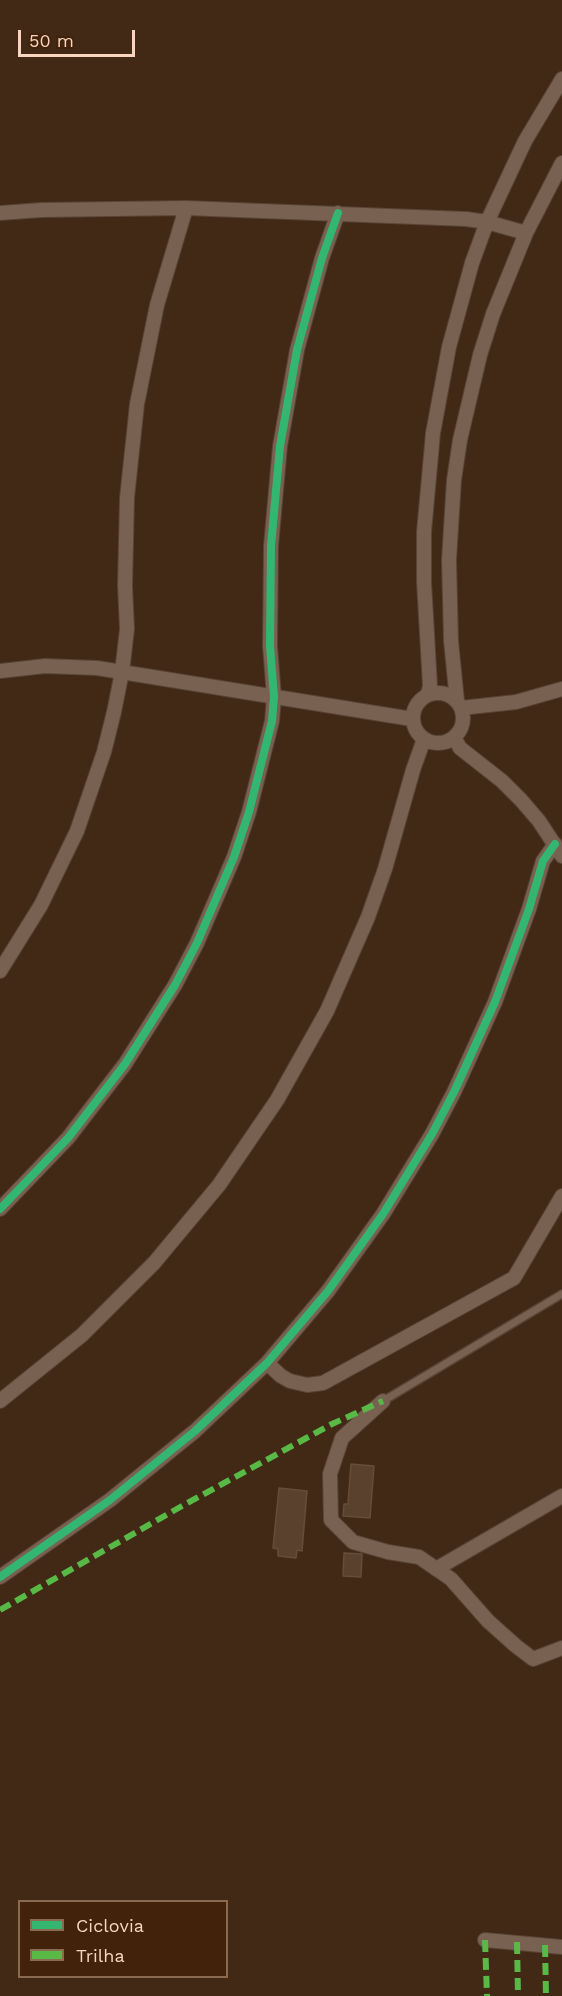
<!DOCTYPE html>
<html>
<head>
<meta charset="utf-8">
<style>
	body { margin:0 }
	#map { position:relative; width:562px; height:1996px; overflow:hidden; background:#412915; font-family:"Work Sans",sans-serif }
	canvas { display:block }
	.legend { position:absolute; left:18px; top:1900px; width:210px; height:78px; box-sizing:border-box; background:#42220a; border:2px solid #8b6a52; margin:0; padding:8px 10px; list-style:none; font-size:18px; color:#f9d5bf }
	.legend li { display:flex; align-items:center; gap:12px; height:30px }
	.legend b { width:30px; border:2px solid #8b6a52 }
	.scale { position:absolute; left:18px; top:30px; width:117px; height:27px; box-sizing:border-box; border:3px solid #f9d5bf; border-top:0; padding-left:8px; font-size:18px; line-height:21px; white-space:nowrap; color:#f9d5bf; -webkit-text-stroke:4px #42220a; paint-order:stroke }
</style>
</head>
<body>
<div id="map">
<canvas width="562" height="1996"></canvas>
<ul class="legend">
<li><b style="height:8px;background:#33b770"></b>Ciclovia</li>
<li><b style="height:8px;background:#58b947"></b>Trilha</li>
</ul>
<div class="scale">50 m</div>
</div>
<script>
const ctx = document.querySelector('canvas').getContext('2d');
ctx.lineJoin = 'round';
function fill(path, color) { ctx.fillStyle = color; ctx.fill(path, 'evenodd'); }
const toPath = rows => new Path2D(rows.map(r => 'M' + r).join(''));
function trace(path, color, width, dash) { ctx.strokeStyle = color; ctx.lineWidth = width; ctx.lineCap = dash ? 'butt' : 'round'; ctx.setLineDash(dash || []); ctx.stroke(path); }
const building = toPath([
	[351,1464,374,1466,370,1518,343,1516,344,1504,348,1504,351,1464],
	[279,1488,307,1491,302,1551,297,1550,296,1558,278,1556,278,1549,273,1548,279,1488],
	[344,1553,362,1554,361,1577,343,1576,344,1553]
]);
fill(building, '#59412d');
trace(building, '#644d3b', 1.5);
const service = toPath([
	[383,1401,562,1294]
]);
const minor = toPath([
	[0,213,41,210,186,208,466,219,487,222,526,233],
	[0,671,45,666,97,668,412,719],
	'413 718a25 25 0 1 1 50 0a25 25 0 1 1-50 0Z',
	[428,694,430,686,424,582,424,532,433,433,449,347,472,263,487,222,525,141,562,79],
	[457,701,451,641,449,560,454,480,460,440,480,355,493,314,526,233,562,163],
	[461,708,516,702,562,689],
	[454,737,460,748,502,781,521,800,539,821,562,856],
	[0,971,41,905,77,831,104,752,114,712,122,672,127,629,125,586,127,498,137,404,157,305,186,208],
	[0,1209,68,1138,125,1064,175,985,197,943,234,857,249,812,272,721,274,697,270,646,271,546,280,446,297,350,322,258,338,213],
	[267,1363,281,1376,290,1381,307,1385,323,1383,514,1278,562,1196],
	[0,1401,82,1335,154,1263,219,1185,277,1100,327,1011,368,917,385,869,413,770,424,739],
	[383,1401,342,1438,330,1474,331,1520,353,1542,388,1552,419,1557,451,1579,488,1621,516,1646,533,1659,562,1648],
	[436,1569,562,1496],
	[0,1577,110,1500,195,1431,267,1363,328,1291,383,1214,432,1134,454,1092,495,1002,529,909,543,861,555,844],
	[485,1940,562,1947]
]);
trace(service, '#584335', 10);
trace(minor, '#584335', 16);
trace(service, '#786151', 7);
trace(minor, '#786151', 14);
trace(toPath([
	[0,1610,182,1506,332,1424,383,1401],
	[485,1940,487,1996],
	[517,1942,518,1996],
	[545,1945,546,1996]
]), '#58b947', 6, [12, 6]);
trace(toPath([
	[0,1209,68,1138,125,1064,175,985,197,943,234,857,249,812,272,721,274,697,270,646,271,546,280,446,297,350,322,258,338,213],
	[0,1577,110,1500,195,1431,267,1363,328,1291,383,1214,432,1134,454,1092,495,1002,529,909,543,861,555,844]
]), '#33b770', 8);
</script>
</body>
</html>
